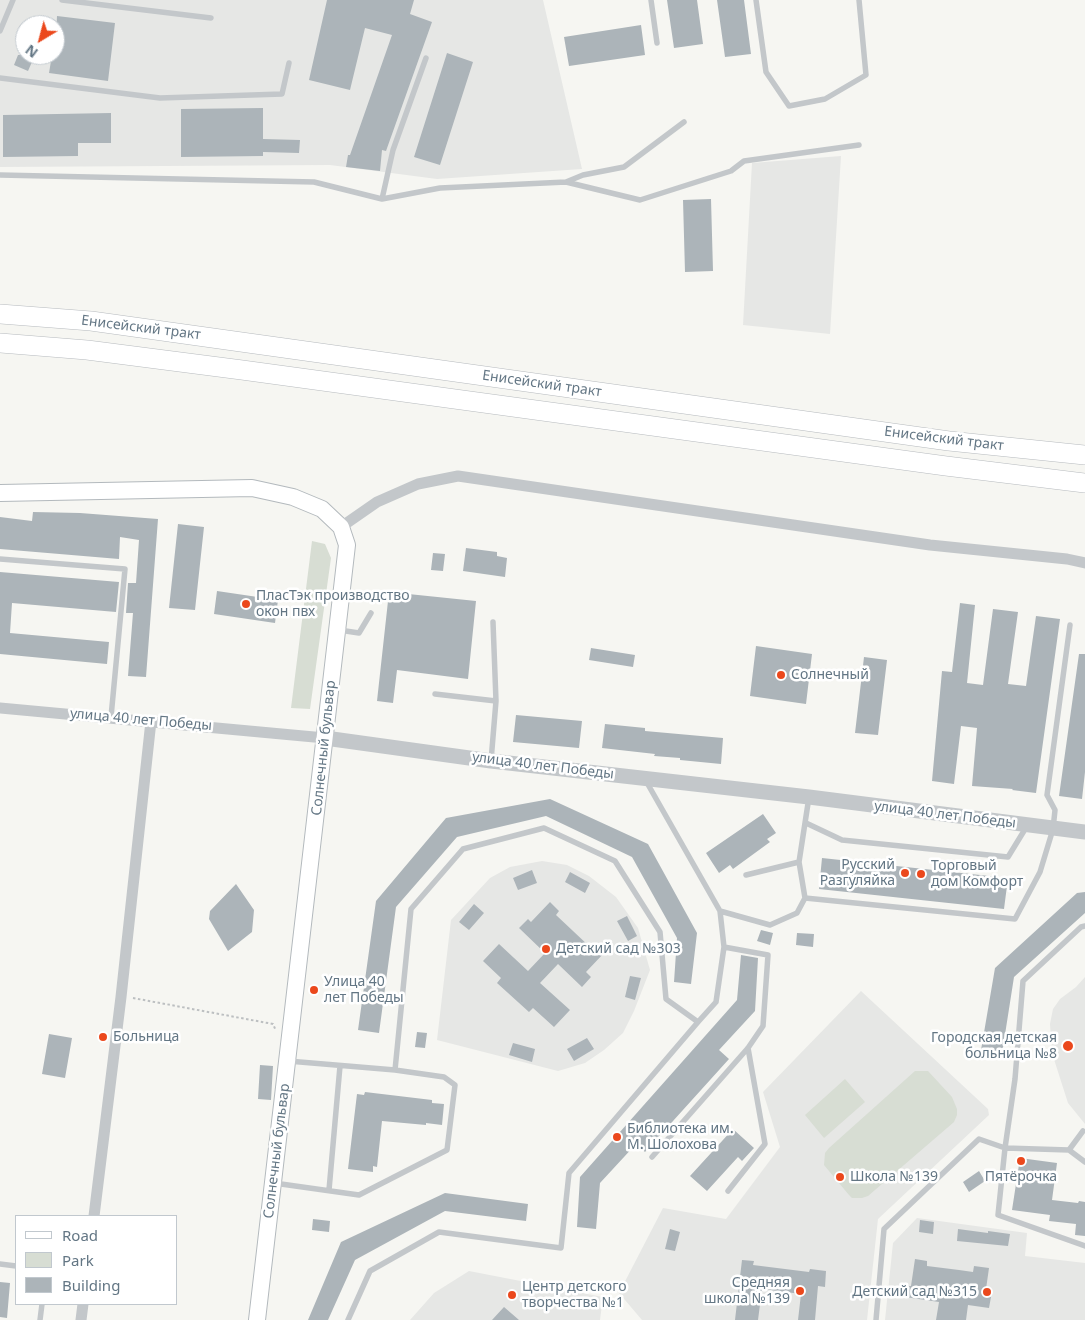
<!DOCTYPE html>
<html>
<head>
<meta charset="utf-8">
<style>
	body { margin:0 }
	#map { position:relative; width:1085px; height:1320px; overflow:hidden; background:#f6f6f2; font-family:"Noto Sans",sans-serif }
	canvas { display:block }
	.legend { position:absolute; left:15px; top:1215px; width:162px; height:90px; box-sizing:border-box; background:#fff; border:1px solid #c1c8ce; margin:0; padding:6px 9px; list-style:none; font-size:15px; color:#637684 }
	.legend li { display:flex; align-items:center; gap:10px; height:25px }
	.legend b { width:25px; border:1px solid #c1c8ce }
	.north { position:absolute; left:15px; top:15px; width:50px; height:50px; box-sizing:border-box; background:#fff; border:1px solid #c1c8ce; border-radius:50%; rotate:217deg; font-size:14px; font-weight:700; line-height:20px; text-align:center; color:#637684 }
	.north::after { content:''; display:block; margin:auto; width:18px; height:22px; background:#eb481c; clip-path:polygon(50% 0,100% 100%,50% 72%,0 100%) }
</style>
</head>
<body>
<div id="map">
<canvas width="1085" height="1320"></canvas>
<ul class="legend">
<li><b style="height:6px;background:#fff"></b>Road</li>
<li><b style="height:14px;background:#d7ddd3"></b>Park</li>
<li><b style="height:14px;background:#acb4b9"></b>Building</li>
</ul>
<div class="north">N</div>
</div>
<script>
const ctx = document.querySelector('canvas').getContext('2d');
ctx.lineJoin = 'round';
function fill(path, color) { ctx.fillStyle = color; ctx.fill(path, 'evenodd'); }
const toPath = rows => new Path2D(rows.map(r => 'M' + r).join(''));
function trace(path, color, width, dash) { ctx.strokeStyle = color; ctx.lineWidth = width; ctx.lineCap = dash ? 'butt' : 'round'; ctx.setLineDash(dash || []); ctx.stroke(path); }
function write(font, color, halo, rows, align = 'center') {
  ctx.font = font + ' "Noto Sans",sans-serif'; ctx.lineWidth = 5; ctx.setLineDash([]); ctx.textBaseline = 'middle'; ctx.strokeStyle = halo; ctx.fillStyle = color; for (const [text, x, y, turn = 0] of rows) {
    ctx.save(); ctx.translate(x, y); ctx.rotate((+turn || 0) * Math.PI / 180); ctx.textAlign = isNaN(turn) ? turn : align; if (halo) ctx.strokeText(text, 0, 0); ctx.fillText(text, 0, 0); ctx.restore();
  }
}
fill(toPath([
	[0,0,543,0,582,169,437,179,330,165,0,167],
	[25,25,55,25,55,55,25,55],
	[841,156,830,334,743,325,752,163],
	[542,861,567,865,589,876,616,897,638,928,650,970,634,1011,623,1033,604,1050,585,1063,558,1071,437,1040,451,920,490,878,510,867],
	[1085,977,1085,1124,1068,1103,1052,1053,1050,1024,1053,1009,1060,999,1076,987],
	[861,991,988,1109,989,1115,878,1219,867,1320,642,1320,619,1293,663,1208,726,1219,780,1147,763,1092],
	[917,1218,1027,1233,1025,1256,1085,1263,1085,1320,885,1320,893,1243],
	[469,1271,603,1297,600,1320,410,1320,434,1293]
]), '#e6e7e5');
fill(toPath([
	[312,541,325,544,331,558,310,709,291,708],
	[915,1071,928,1071,952,1097,957,1109,957,1115,954,1122,868,1196,862,1198,852,1198,849,1195,824,1165,825,1153,829,1148],
	[845,1079,865,1102,824,1138,805,1115]
]), '#d7ddd3');
fill(toPath([
	[327,0,414,0,410,14,432,22,386,151,382,150,380,171,346,167,348,155,350,155,392,35,365,28,350,90,309,80],
	[667,0,697,0,703,44,674,48],
	[717,0,744,0,751,54,725,57],
	[57,16,115,23,108,81,49,73,52,55,55,55],
	[641,25,645,55,569,66,564,37],
	[447,53,473,62,440,165,414,157],
	[18,55,35,55,28,71,14,65],
	[263,108,263,139,300,140,299,153,263,152,263,156,181,157,181,109],
	[111,113,111,143,78,143,78,156,3,157,3,115],
	[711,199,713,271,685,272,683,200],
	[33,512,80,513,158,519,146,677,128,676,133,613,126,613,128,583,136,583,139,540,120,537,119,559,0,549,0,517,32,521],
	[178,524,204,527,195,610,169,608],
	[466,548,497,552,497,556,507,558,505,577,463,571],
	[433,553,445,554,443,571,431,570],
	[0,572,119,582,116,612,12,603,10,633,109,642,107,664,0,654],
	[217,591,278,600,275,623,214,614],
	[389,592,476,601,468,679,397,670,393,703,377,701],
	[960,603,975,605,967,683,983,685,993,609,1018,612,1008,684,1026,686,1036,616,1060,619,1036,793,1012,790,1013,789,972,786,977,728,961,726,954,784,932,781,942,671,952,672],
	[756,646,812,654,806,704,750,696],
	[591,648,635,655,633,667,589,660],
	[1079,654,1085,654,1085,772,1082,799,1059,796],
	[864,657,887,660,878,735,855,733],
	[516,715,582,721,579,748,513,742],
	[605,724,645,728,645,731,723,738,721,764,680,760,680,758,654,756,655,754,602,748],
	[550,799,648,844,697,933,691,984,674,982,677,938,632,857,546,816,457,837,396,907,379,1033,358,1030,376,901,446,818],
	[763,814,776,833,767,839,770,842,733,869,730,865,719,873,706,853],
	[822,858,1008,878,1004,909,819,889],
	[532,870,537,883,518,890,513,878],
	[570,872,590,883,585,893,565,882],
	[236,884,254,910,252,932,228,951,209,919,210,911],
	[1085,892,1085,913,1014,977,1001,1060,980,1056,995,968,1077,893],
	[550,902,559,911,556,915,590,947,593,944,604,953,586,972,591,977,582,987,558,964,540,983,570,1010,554,1027,533,1008,529,1012,497,983,501,978,483,961,499,944,528,971,545,953,519,928,528,919,531,922],
	[474,904,484,913,469,930,459,922],
	[627,916,637,936,628,941,617,921],
	[761,930,773,933,770,945,757,941],
	[797,933,814,934,813,947,796,945],
	[741,955,758,958,755,1011,719,1050,729,1059,645,1152,636,1144,600,1183,596,1229,577,1227,580,1177,737,1000],
	[630,976,641,978,635,1000,625,997],
	[417,1032,427,1033,425,1048,415,1047],
	[49,1034,72,1038,65,1078,42,1074],
	[587,1038,594,1049,574,1061,567,1049],
	[513,1043,535,1049,532,1062,509,1055],
	[260,1065,273,1066,271,1100,258,1099],
	[365,1092,432,1100,432,1103,444,1104,442,1125,426,1123,426,1125,382,1121,377,1167,373,1166,373,1172,348,1169,357,1094,364,1095],
	[733,1129,754,1148,742,1161,738,1157,707,1191,690,1176],
	[1020,1158,1057,1163,1052,1200,1078,1203,1079,1201,1085,1202,1085,1236,1075,1235,1076,1224,1049,1221,1050,1215,1012,1210],
	[979,1171,985,1181,969,1192,963,1182],
	[445,1193,528,1204,526,1221,445,1211,355,1260,328,1320,308,1320,341,1242],
	[313,1219,330,1221,329,1232,312,1230],
	[920,1220,934,1222,933,1234,919,1232],
	[670,1229,680,1232,675,1251,665,1249],
	[958,1229,988,1233,988,1231,1010,1234,1008,1246,957,1241],
	[915,1259,927,1261,927,1266,959,1270,973,1272,974,1266,989,1268,985,1296,991,1297,989,1308,968,1305,966,1320,936,1320,939,1302,905,1297,907,1286,911,1286],
	[742,1260,754,1261,753,1265,809,1272,810,1269,826,1271,825,1287,818,1286,815,1320,798,1320,801,1294,762,1289,758,1320,735,1320],
	[0,1282,10,1283,7,1318,0,1317],
	[504,1307,519,1320,492,1320]
]), '#acb4b9');
const secondary = toPath([
	[0,493,252,488,293,497,322,509,341,527,347,545,257,1320]
]);
const primary = toPath([
	[0,314,91,321,949,441,1085,455],
	[0,343,87,350,242,370,946,466,1085,483]
]);
trace(secondary, '#b3b9bd', 18);
trace(primary, '#b6babe', 20);
trace(toPath([
	[133,998,273,1024,276,1031]
]), '#bcbfc1', 2, [2.5, 2.5]);
trace(toPath([
	[62,0,211,18],
	[651,0,657,43],
	[756,0,766,72,789,106,825,99,866,75,859,0],
	[0,31,13,0],
	[0,78,160,98,282,94,289,63],
	[0,175,314,182,382,199,440,188,566,182,640,200,731,171,744,161,859,145],
	[566,182,583,175,624,167,684,122],
	[382,199,393,150,426,58],
	[0,559,125,569,111,717],
	[339,630,359,633,371,613],
	[435,694,496,701],
	[491,761,496,701,493,622],
	[646,781,720,911,770,925,797,913,805,898,799,862,809,797],
	[806,823,842,840,1008,857,1027,826],
	[746,875,799,862],
	[805,898,1015,919,1040,872,1053,829,1055,810,1047,795,1070,625],
	[395,1070,411,909,463,849,544,828,615,861,660,932,666,999,698,1022,716,1002,724,947,720,911],
	[1083,1131,1069,1150,1085,1162],
	[1069,1150,1005,1148,998,1215,1085,1246],
	[652,1157,748,1048,763,1026,768,955,724,947],
	[274,1183,359,1195,447,1150,455,1085,444,1077,395,1070,288,1061],
	[329,1190,340,1066],
	[728,1191,765,1144,748,1048],
	[0,1264,16,1266],
	[40,1320,42,1304],
	[348,1320,370,1271,439,1232,561,1248,569,1173,698,1022],
	[876,1320,884,1229,979,1139,1005,1148,1015,1079,1023,981,1081,927,1085,926]
]), '#c3c7ca', 5.5);
trace(toPath([
	[341,527,377,502,418,484,458,476,930,545,1067,559,1085,563],
	[0,708,325,738],
	[94,1216,121,997,151,721],
	[81,1320,83,1304]
]), '#c3c7ca', 11);
trace(toPath([
	[325,738,491,761,809,797,1085,832]
]), '#c3c7ca', 15);
trace(secondary, '#fff', 16);
trace(primary, '#fff', 19);
for (const [x, y, r, color] of [
	[246,604,5,"#eb481c"],
	[781,675,5,"#eb481c"],
	[905,873,5,"#eb481c"],
	[921,874,5,"#eb481c"],
	[546,949,5,"#eb481c"],
	[314,990,5,"#eb481c"],
	[103,1037,5,"#eb481c"],
	[1068,1046,6,"#eb481c"],
	[617,1137,5,"#eb481c"],
	[1021,1161,5,"#eb481c"],
	[840,1177,5,"#eb481c"],
	[800,1291,5,"#eb481c"],
	[987,1292,5,"#eb481c"],
	[512,1295,5,"#eb481c"]
]) { const dot = new Path2D(); dot.arc(x, y, r, 0, 2 * Math.PI); ctx.fillStyle = color; ctx.fill(dot); trace(dot, '#fff', 2); }
write('14px', '#637684', '#fff', [
	["Енисейский тракт",141,328,7],
	["Енисейский тракт",542,384,8],
	["Енисейский тракт",944,439,7],
	["улица 40 лет Победы",141,720,5],
	["Солнечный бульвар",324,748,-84],
	["улица 40 лет Победы",543,766,7],
	["улица 40 лет Победы",945,815,7],
	["Солнечный бульвар",277,1151,-83]
]);
write('14px', '#637684', '#fff', [
	["ПласТэк производство",256,596],
	["окон пвх",256,612],
	["Солнечный",791,675],
	["Русский",895,865,"right"],
	["Разгуляйка",895,881,"right"],
	["Торговый",931,866],
	["дом Комфорт",931,882],
	["Детский сад №303",556,949],
	["Улица 40",324,982],
	["лет Победы",324,998],
	["Больница",113,1037],
	["Городская детская",1057,1038,"right"],
	["больница №8",1057,1054,"right"],
	["Библиотека им.",627,1129],
	["М. Шолохова",627,1145],
	["Школа №139",850,1177],
	["Пятёрочка",1021,1177,"center"],
	["Средняя",790,1283,"right"],
	["школа №139",790,1299,"right"],
	["Центр детского",522,1287],
	["творчества №1",522,1303],
	["Детский сад №315",977,1292,"right"]
], 'left');
</script>
</body>
</html>
